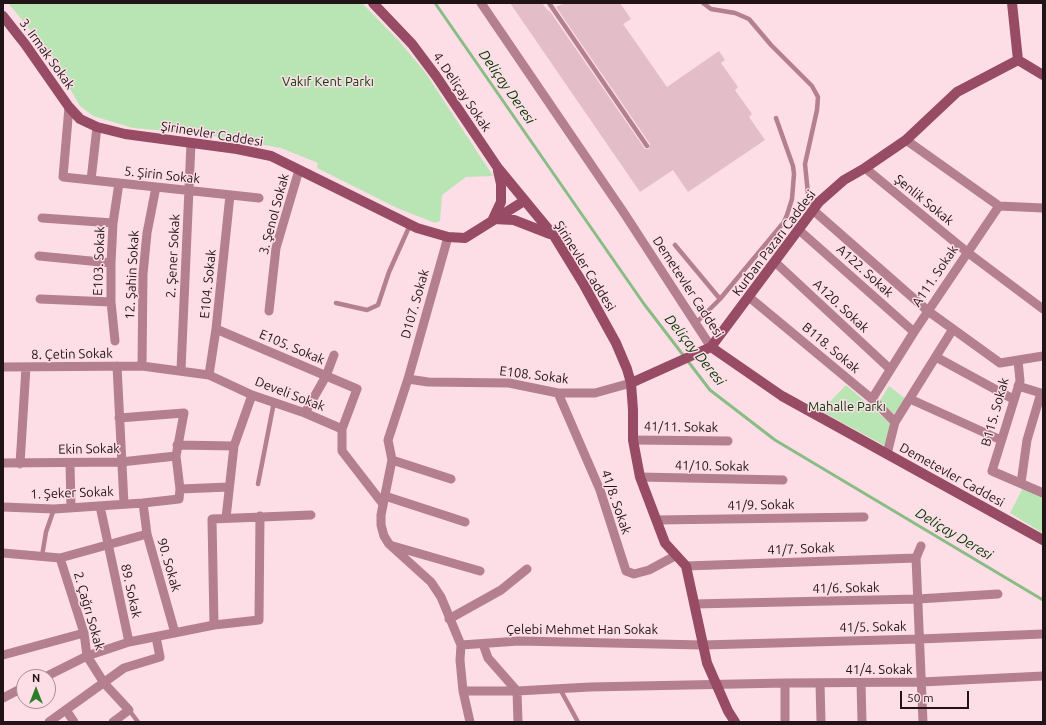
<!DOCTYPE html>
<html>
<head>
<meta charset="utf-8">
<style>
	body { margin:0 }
	#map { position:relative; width:1046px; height:725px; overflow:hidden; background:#fddee6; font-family:Ubuntu,sans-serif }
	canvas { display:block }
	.frame { position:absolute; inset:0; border:4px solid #201417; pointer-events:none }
	.north { position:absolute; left:16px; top:669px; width:40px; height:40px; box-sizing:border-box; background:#fddee6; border:1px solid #a58d93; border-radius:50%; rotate:0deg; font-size:11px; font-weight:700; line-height:16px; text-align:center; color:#201417 }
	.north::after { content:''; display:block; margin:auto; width:14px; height:18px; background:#2b7d29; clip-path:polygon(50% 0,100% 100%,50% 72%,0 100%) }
	.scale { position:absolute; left:900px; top:691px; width:69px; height:18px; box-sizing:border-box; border:2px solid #201417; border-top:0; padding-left:5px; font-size:12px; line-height:14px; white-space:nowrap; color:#201417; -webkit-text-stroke:3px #fddee6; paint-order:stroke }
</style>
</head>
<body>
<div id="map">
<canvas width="1046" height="725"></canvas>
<div class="frame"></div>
<div class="north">N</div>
<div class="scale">50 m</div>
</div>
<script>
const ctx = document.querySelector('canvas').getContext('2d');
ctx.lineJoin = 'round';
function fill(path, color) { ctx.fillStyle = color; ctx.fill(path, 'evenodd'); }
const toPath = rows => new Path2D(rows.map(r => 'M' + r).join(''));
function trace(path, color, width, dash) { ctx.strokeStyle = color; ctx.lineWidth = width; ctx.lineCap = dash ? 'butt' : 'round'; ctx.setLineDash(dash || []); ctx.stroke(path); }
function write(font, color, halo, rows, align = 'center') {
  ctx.font = font + ' Ubuntu,sans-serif'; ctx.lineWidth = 3; ctx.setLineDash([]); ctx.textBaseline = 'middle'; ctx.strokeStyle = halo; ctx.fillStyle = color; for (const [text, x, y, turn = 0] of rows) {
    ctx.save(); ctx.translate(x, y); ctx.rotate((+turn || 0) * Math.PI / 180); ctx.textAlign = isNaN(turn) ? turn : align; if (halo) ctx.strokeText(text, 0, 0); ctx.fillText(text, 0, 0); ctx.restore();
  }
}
fill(toPath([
	[8,3,362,3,399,41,425,72,493,176,466,177,442,195,440,221,435,223,397,208,317,168,318,163,281,148,201,134,133,128,93,116,80,106,47,50],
	[846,385,892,425,885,446,821,411],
	[889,386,906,399,894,414,879,402],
	[1023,488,1043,498,1043,528,1041,532,1010,513]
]), '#b9e5b5');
trace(toPath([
	[435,3,644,304,710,390,775,440,1043,600]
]), '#8abc86', 3);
fill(toPath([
	[510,3,542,3,548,11,549,10,645,149,649,149,650,144,556,7,565,3,620,3,631,19,623,24,667,87,719,51,725,60,721,63,738,87,735,90,752,114,749,117,765,140,688,192,673,170,640,192]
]), '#e3bec8');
trace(toPath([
	[549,3,647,146],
	[703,3,711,9,735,13,749,19,771,45,812,86,818,97,817,110,805,164,808,194,813,208],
	[675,245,720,299],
	[336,303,367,310,378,305,389,272,410,225],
	[696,323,720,299,784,222,787,215,792,199,794,174,793,166,776,118],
	[258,484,274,402],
	[42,556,46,532,54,509],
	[560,689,578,722],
	[129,710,138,722]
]), '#b47f8e', 4.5);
trace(toPath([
	[481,3,624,213,711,347],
	[69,107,63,177,259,198],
	[906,140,999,206],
	[865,168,967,252,1043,309],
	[91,180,97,127],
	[813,210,928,311,1000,363,1043,356],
	[42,218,113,223],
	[799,230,914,332],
	[448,237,408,379,388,440,392,460,381,515,381,525,384,536,389,544,431,582,441,597,461,645,460,660,463,691,470,722],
	[39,256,111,263],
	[775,262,890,369],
	[749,297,872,399,895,422],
	[40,299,111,302],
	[269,311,276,248,299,170],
	[216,329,357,389,342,429],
	[115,341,111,302,111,263,113,223,119,183],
	[936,357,1013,399],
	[1018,360,1020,381,992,471,1043,493],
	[117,366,124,504],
	[142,366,143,274,147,233,156,187],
	[3,367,142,366,209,375,252,395,305,413,342,429,342,451,383,504],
	[181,370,191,143],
	[209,375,216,329,230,195],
	[408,379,428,382,509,383,558,393,595,393,631,383],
	[1018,386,1041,393,1027,440,1021,483],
	[558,393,600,490,626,571,634,574,649,570,675,556],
	[872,399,914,332,999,206,1043,208],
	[910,399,1001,440],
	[305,413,326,376,334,355],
	[119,418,184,413,176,456,180,489],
	[633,440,728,441],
	[177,445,234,446],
	[887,454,895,422,953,329],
	[392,460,451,479],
	[3,463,121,462,176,456],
	[70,463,71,507],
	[20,464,26,367],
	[640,477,783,480],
	[385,496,465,522],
	[143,503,147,534,175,633],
	[100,506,129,642],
	[3,507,54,509,143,503,179,499,180,489,229,487],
	[226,518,234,446,252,395],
	[657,520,864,517],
	[393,546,480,571],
	[921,546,916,558,923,722],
	[3,553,60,558,147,534],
	[60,558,84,633,87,656,104,683,129,710,113,722],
	[686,566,916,558],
	[694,604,918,599,998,594],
	[449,619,501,590,527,569],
	[214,625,212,519,311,515],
	[483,644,488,658,517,691,518,722],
	[461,645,519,641,703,645,920,639,1043,634],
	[3,655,84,633],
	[45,677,87,656,129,642,214,625,259,620,260,516],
	[820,683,821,722],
	[861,683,862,722],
	[463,691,517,691,590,687,785,683,922,682,1043,676],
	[3,698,24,687],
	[66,710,74,722],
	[49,722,124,668,160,657,156,637],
	[785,722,785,683]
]), '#b47f8e', 9);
trace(toPath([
	[373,3,412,44,436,76,498,168,554,236,584,285,616,343,627,369,631,383,633,410,633,440,640,477,665,543,686,566,707,663,728,711,735,722],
	[1012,3,1018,60,1043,75],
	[3,16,25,44,69,107,80,119,97,127,125,134,237,149,271,156,417,228,448,237,465,238,524,201],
	[493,219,514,220,550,234],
	[493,219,501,202,501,184,498,171],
	[711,347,782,396,1043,540],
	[631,383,711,347,819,202,844,180,865,168,906,140,957,92,1018,60]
]), '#974b64', 10);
write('13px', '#201417', '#fddee6', [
	["3. Irmak Sokak",47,54,54],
	["4. Deliçay Sokak",462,92,56],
	["Şirinevler Caddesi",212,134,9],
	["5. Şirin Sokak",162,175,6],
	["Şenlik Sokak",924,200,39],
	["3. Şenol Sokak",274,214,-75],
	["Kurban Pazarı Caddesi",774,243,-53],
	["2. Şener Sokak",173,256,-87],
	["E103. Sokak",99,261,-88],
	["Şirinevler Caddesi",585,266,58],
	["A122. Sokak",865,271,42],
	["12. Şahin Sokak",132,275,-87],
	["A111. Sokak",935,276,-56],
	["E104. Sokak",208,284,-84],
	["Demetevler Caddesi",688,287,57],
	["D107. Sokak",415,304,-74],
	["A120. Sokak",841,306,43],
	["E105. Sokak",292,347,23],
	["B118. Sokak",831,348,40],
	["8. Çetin Sokak",72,354,-1],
	["E108. Sokak",534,375,7],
	["Develi Sokak",290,394,21],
	["B115. Sokak",995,412,-74],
	["41/11. Sokak",681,427,1],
	["Ekin Sokak",89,449,-1],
	["41/10. Sokak",712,466,1],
	["Demetevler Caddesi",952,475,29],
	["1. Şeker Sokak",72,493,-2],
	["41/8. Sokak",616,502,71],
	["41/9. Sokak",761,505,-1],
	["41/7. Sokak",801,549,-2],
	["90. Sokak",169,565,74],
	["41/6. Sokak",846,588,-1],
	["89. Sokak",131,591,78],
	["2. Çağrı Sokak",89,611,74],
	["41/5. Sokak",873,627,-1],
	["Çelebi Mehmet Han Sokak",582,630],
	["41/4. Sokak",879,670]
]);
write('13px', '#053c05', '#fddee6', [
	["Vakıf Kent Parkı",328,82],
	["Mahalle Parkı",847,407]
]);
write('italic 14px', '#003600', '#fddee6', [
	["Deliçay Deresi",507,87,55],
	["Deliçay Deresi",695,350,51],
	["Deliçay Deresi",954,534,31]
]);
</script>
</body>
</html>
